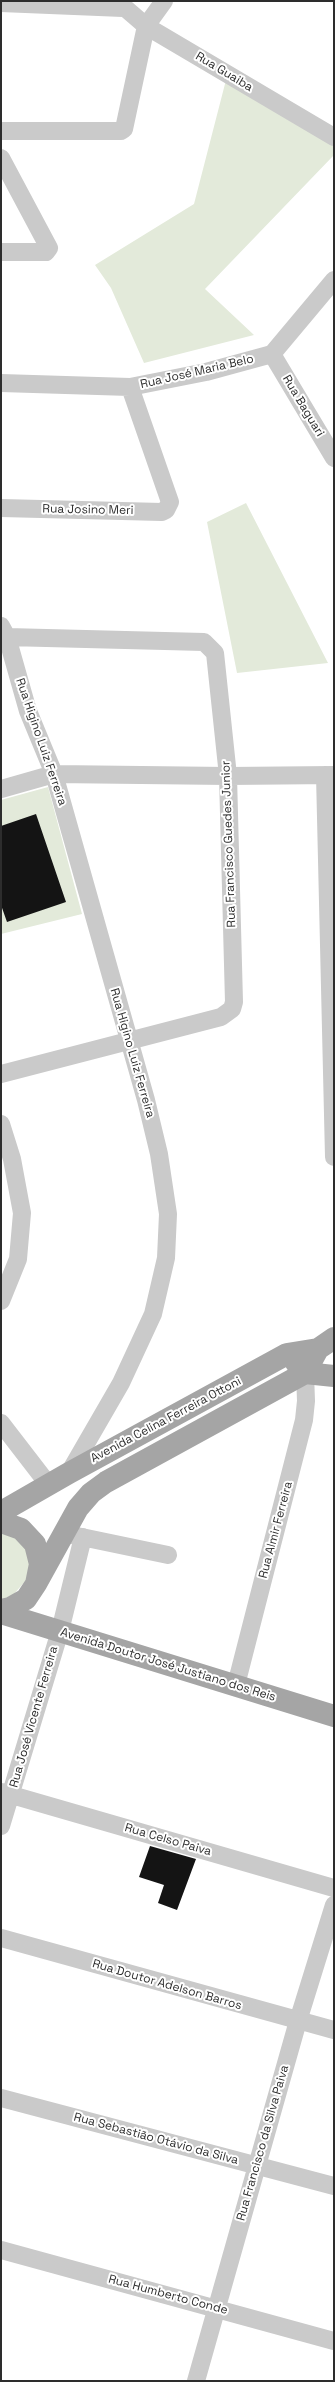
<!DOCTYPE html>
<html>
<head>
<meta charset="utf-8">
<style>
	body { margin:0 }
	#map { position:relative; width:335px; height:2382px; overflow:hidden; background:#fff; font-family:"Space Grotesk",sans-serif }
	canvas { display:block }
	.frame { position:absolute; inset:0; border:2px solid #2d2d2d; pointer-events:none }
</style>
</head>
<body>
<div id="map">
<canvas width="335" height="2382"></canvas>
<div class="frame"></div>
</div>
<script>
const ctx = document.querySelector('canvas').getContext('2d');
ctx.lineJoin = 'round';
function fill(path, color) { ctx.fillStyle = color; ctx.fill(path, 'evenodd'); }
const toPath = rows => new Path2D(rows.map(r => 'M' + r).join(''));
function trace(path, color, width, dash) { ctx.strokeStyle = color; ctx.lineWidth = width; ctx.lineCap = dash ? 'butt' : 'round'; ctx.setLineDash(dash || []); ctx.stroke(path); }
function write(font, color, halo, rows, align = 'center') {
  ctx.font = font + ' "Space Grotesk",sans-serif'; ctx.lineWidth = 4; ctx.setLineDash([]); ctx.textBaseline = 'middle'; ctx.strokeStyle = halo; ctx.fillStyle = color; for (const [text, x, y, turn = 0] of rows) {
    ctx.save(); ctx.translate(x, y); ctx.rotate((+turn || 0) * Math.PI / 180); ctx.textAlign = isNaN(turn) ? turn : align; if (halo) ctx.strokeText(text, 0, 0); ctx.fillText(text, 0, 0); ctx.restore();
  }
}
fill(toPath([
	[226,80,334,145,334,155,205,289,254,335,144,363,111,288,95,265,194,204],
	[246,503,328,663,237,673,207,522],
	[48,787,82,914,1,934,1,800],
	[1,1526,17,1533,32,1560,28,1578,14,1594,4,1599,1,1599]
]), '#e3eada');
fill(toPath([
	[36,814,66,902,7,922,1,905,1,826],
	[150,1846,196,1859,177,1910,158,1903,164,1885,139,1877]
]), '#141414');
trace(toPath([
	[117,1,146,26,334,137],
	[1,3,123,8],
	[1,131,121,131,124,129,146,26,164,1],
	[1,158,49,248,46,252,1,252],
	[272,354,334,458],
	[1,383,130,387,206,372,272,354,334,280],
	[1,508,162,512,166,510,170,502,130,387],
	[1,626,7,637,28,711,54,774,146,1100,159,1154,168,1214,166,1258,153,1314,121,1383,69,1473],
	[325,775,334,1157],
	[1,789,54,774,228,776,334,775],
	[1,1074,221,1017,232,1009,234,1002,228,776,215,653,204,642,7,637],
	[1,1124,12,1159,22,1213,18,1259,1,1301],
	[1,1423,48,1484],
	[72,1535,168,1555],
	[236,1685,304,1420,306,1401,305,1373],
	[1,1792,334,1888],
	[1,1826,60,1631,83,1537],
	[1,1938,334,2030],
	[1,2098,334,2186],
	[1,2250,334,2341],
	[196,2381,298,2021,334,1905]
]), '#cacaca', 18);
trace(toPath([
	[296,1363,305,1373,334,1376],
	[1,1512,69,1473,287,1354,318,1349,334,1338],
	[1,1522,21,1529,35,1544,40,1564,36,1584,26,1599,10,1608,1,1610],
	[36,1584,78,1508,91,1493,106,1482,305,1373,318,1349],
	[1,1613,334,1716]
]), '#a5a5a5', 22);
write('12px', '#2d2d2d', '#fff', [
	["Rua Guaiba",224,72,31],
	["Rua José Maria Belo",197,372,-13],
	["Rua Baguari",303,406,59],
	["Rua Josino Meri",88,510,1],
	["Rua Higino Luiz Ferreira",41,742,71],
	["Rua Francisco Guedes Junior",229,844,-92],
	["Rua Higino Luiz Ferreira",132,1053,74],
	["Avenida Celina Ferreira Ottoni",166,1420,-28],
	["Rua Almir Ferreira",276,1530,-75],
	["Avenida Doutor José Justiano dos Reis",168,1665,17],
	["Rua José Vicente Ferreira",34,1717,-74],
	["Rua Celso Paiva",168,1840,16],
	["Rua Doutor Adelson Barros",167,1985,16],
	["Rua Sebastião Otávio da Silva",156,2139,15],
	["Rua Francisco da Silva Paiva",263,2143,-74],
	["Rua Humberto Conde",168,2295,15]
]);
</script>
</body>
</html>
